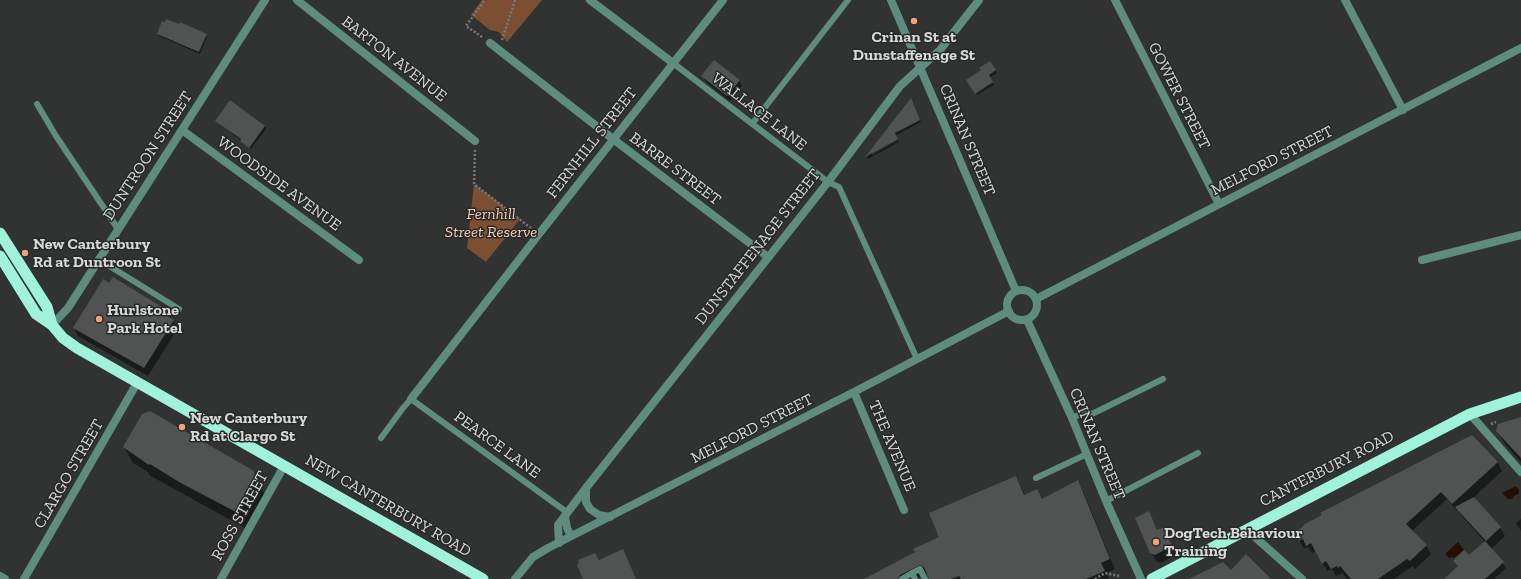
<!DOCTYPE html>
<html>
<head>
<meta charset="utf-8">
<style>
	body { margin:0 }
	canvas { display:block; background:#303332 }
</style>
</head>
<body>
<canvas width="1521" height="579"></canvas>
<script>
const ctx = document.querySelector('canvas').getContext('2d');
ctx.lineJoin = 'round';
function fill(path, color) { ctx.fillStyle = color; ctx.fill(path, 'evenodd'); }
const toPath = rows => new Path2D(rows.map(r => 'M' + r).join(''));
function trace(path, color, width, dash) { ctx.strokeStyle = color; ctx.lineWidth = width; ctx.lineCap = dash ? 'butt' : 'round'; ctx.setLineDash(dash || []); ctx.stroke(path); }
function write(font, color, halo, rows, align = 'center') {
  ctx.font = font + ' "Zilla Slab",serif'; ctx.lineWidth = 3; ctx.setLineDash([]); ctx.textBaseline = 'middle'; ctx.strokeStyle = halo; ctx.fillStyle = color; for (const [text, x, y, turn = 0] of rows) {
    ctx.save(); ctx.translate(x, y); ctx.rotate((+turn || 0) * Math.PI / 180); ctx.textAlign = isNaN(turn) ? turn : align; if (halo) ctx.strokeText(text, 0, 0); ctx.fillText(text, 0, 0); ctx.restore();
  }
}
fill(toPath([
	[482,0,542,0,507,42,499,32,490,30,471,15],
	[474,184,520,219,486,262,467,248]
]), '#7c4e32');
fill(toPath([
	[1516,486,1519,490,1519,494,1514,496,1512,499,1508,499,1502,493],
	[1458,542,1464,550,1454,558,1452,557,1449,558,1445,554]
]), '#260f02');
fill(toPath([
	[158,34,206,35,207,37,200,54,159,36],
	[990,62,997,73,989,78,994,85,977,95,967,80,982,70],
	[703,76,739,80,742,86,730,101,706,82],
	[911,100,921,122,895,136,872,153,872,155,898,140,899,142,868,159,867,157],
	[217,121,265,126,266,129,251,149],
	[114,278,167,311,178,328,148,376,78,336,74,328],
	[1521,418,1521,462,1505,444,1497,431],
	[1471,436,1498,463,1502,471,1473,498,1500,527,1505,536,1491,549,1506,568,1494,579,1446,579,1458,567,1454,561,1469,556,1485,542,1462,516,1458,510,1457,511,1447,499,1412,531,1426,545,1431,554,1415,569,1413,566,1394,579,1347,579,1342,573,1336,576,1332,569,1327,571,1316,551,1312,553,1308,547,1304,549,1295,532],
	[124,447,253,471,262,488,264,494,245,528,149,475,148,472,133,463],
	[1016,477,1025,495,1042,500,1078,481,1083,491,1115,569,1106,573,1109,579,930,579,928,574,924,574,915,579,866,579,916,553,940,538],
	[1149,513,1158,531,1163,528,1176,555,1160,563,1156,561,1151,552],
	[1521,519,1521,531,1516,523]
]), '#0007');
fill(toPath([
	[166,19,179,24,180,22,207,34,199,52,157,34,162,21,165,22],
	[714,60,740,80,727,96,701,76],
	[990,61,996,70,989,75,993,82,975,94,966,80,981,70,979,68],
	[911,98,920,120,895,133,898,139,865,157],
	[230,100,265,126,249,148,240,141,241,139,215,121],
	[113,277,167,310,165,314,174,320,144,368,73,328,103,279,109,283],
	[150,411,254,471,255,478,236,512,179,482,150,464,149,465,123,447,142,414],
	[1521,417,1521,458,1496,431,1498,424],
	[1472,435,1498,462,1452,504,1441,492,1406,524,1427,545,1410,561,1407,559,1378,579,1351,579,1340,566,1338,568,1337,566,1331,569,1326,561,1322,564,1311,543,1306,546,1303,539,1299,541,1294,532,1304,526,1303,525,1322,515,1320,513],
	[1016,476,1024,495,1037,489,1042,499,1078,480,1110,559,1101,563,1105,571,1086,579,961,579,959,576,951,579,929,579,924,567,920,565,900,575,898,579,864,579,915,552,913,549,939,537,929,513],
	[1474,497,1501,527,1486,541,1455,507],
	[1149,511,1157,530,1164,527,1172,546,1155,555,1150,553,1135,518],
	[1485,541,1504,562,1485,579,1444,579,1458,566,1453,561,1464,550,1469,555],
	[623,549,636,579,583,579,577,565,579,564,578,560,595,553,599,560],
	[1246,554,1271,579,1189,579,1223,562,1231,570]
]), '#505352');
trace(toPath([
	[482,37,466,26,485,0],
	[502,40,515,0],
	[475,150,474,184,532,229],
	[1491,424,1496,422],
	[1095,579,1105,573,1119,576]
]), '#787a79', 2.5, [2, 2]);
trace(toPath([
	[673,63,828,182,839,187,917,359],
	[37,104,56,136,118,229],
	[752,124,848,0],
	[98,259,179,309],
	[1072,418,1085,412,1092,414,1163,379],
	[381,438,403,408,411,399,568,513],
	[1036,478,1087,454],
	[1106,501,1198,453],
	[912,573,920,569,925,579],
	[902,579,912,573,915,579]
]), '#5e8c7f', 6);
trace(toPath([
	[297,0,475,141],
	[590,0,673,63],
	[1115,0,1219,204],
	[1345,0,1403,110],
	[490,43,613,139,768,257],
	[182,130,359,260],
	[1422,260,1521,235],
	[1036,299,1521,48],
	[52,325,68,308,265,0],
	[854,392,904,510],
	[411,399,539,234,723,0],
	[1470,414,1521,472],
	[586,488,586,502,590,509,599,515,610,517],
	[565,517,567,528,571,536],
	[1246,529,1302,579],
	[559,543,558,525,586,488,828,182,900,86,940,50,979,0],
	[0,576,5,579],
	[24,579,137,383],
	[221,579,284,466],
	[515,579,533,557,548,548,854,392,1009,311]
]), '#5e8c7f', 8);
trace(toPath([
	[891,0,1016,291],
	'1007 305a15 15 0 1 1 30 0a15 15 0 1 1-30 0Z',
	[1027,320,1072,418,1106,501,1141,579]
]), '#5e8c7f', 8);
trace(toPath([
	[0,233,47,307,52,325],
	[0,256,36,314,52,325,63,338,77,348,483,579],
	[1152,579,1470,414,1521,397]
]), '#a0f2db', 11);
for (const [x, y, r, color] of [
	[914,21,4,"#efa376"],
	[25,253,4,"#efa376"],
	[99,319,4,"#efa376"],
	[182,427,4,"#efa376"],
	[1156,542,4,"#efa376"]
]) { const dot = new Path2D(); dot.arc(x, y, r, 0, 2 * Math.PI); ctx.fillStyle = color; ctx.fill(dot); trace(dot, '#262928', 1.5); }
write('bold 16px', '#d7d8d8', '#262928', [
	["Crinan St at",914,37,"center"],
	["Dunstaffenage St",914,55,"center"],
	["New Canterbury",33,244],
	["Rd at Duntroon St",33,262],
	["Hurlstone",107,310],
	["Park Hotel",107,328],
	["New Canterbury",190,418],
	["Rd at Clargo St",190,436],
	["DogTech Behaviour",1164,533],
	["Training",1164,551]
], 'left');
write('16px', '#d7d8d8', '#262928', [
	["BARTON AVENUE",394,59,38],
	["GOWER STREET",1179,96,63],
	["WALLACE LANE",759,112,38],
	["CRINAN STREET",967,140,67],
	["FERNHILL STREET",592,143,-52],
	["DUNTROON STREET",148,156,-57],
	["MELFORD STREET",1272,161,-27],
	["BARRE STREET",675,169,37],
	["WOODSIDE AVENUE",279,184,36],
	["DUNSTAFFENAGE STREET",758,247,-52],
	["MELFORD STREET",752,429,-27],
	["CRINAN STREET",1097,444,67],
	["PEARCE LANE",497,445,36],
	["THE AVENUE",892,446,67],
	["CANTERBURY ROAD",1327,469,-27],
	["CLARGO STREET",69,474,-60],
	["NEW CANTERBURY ROAD",388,506,30],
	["ROSS STREET",240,516,-61]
]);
write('italic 16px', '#f8cdb4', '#262928', [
	["Fernhill",491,214],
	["Street Reserve",491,232]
]);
</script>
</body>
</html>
